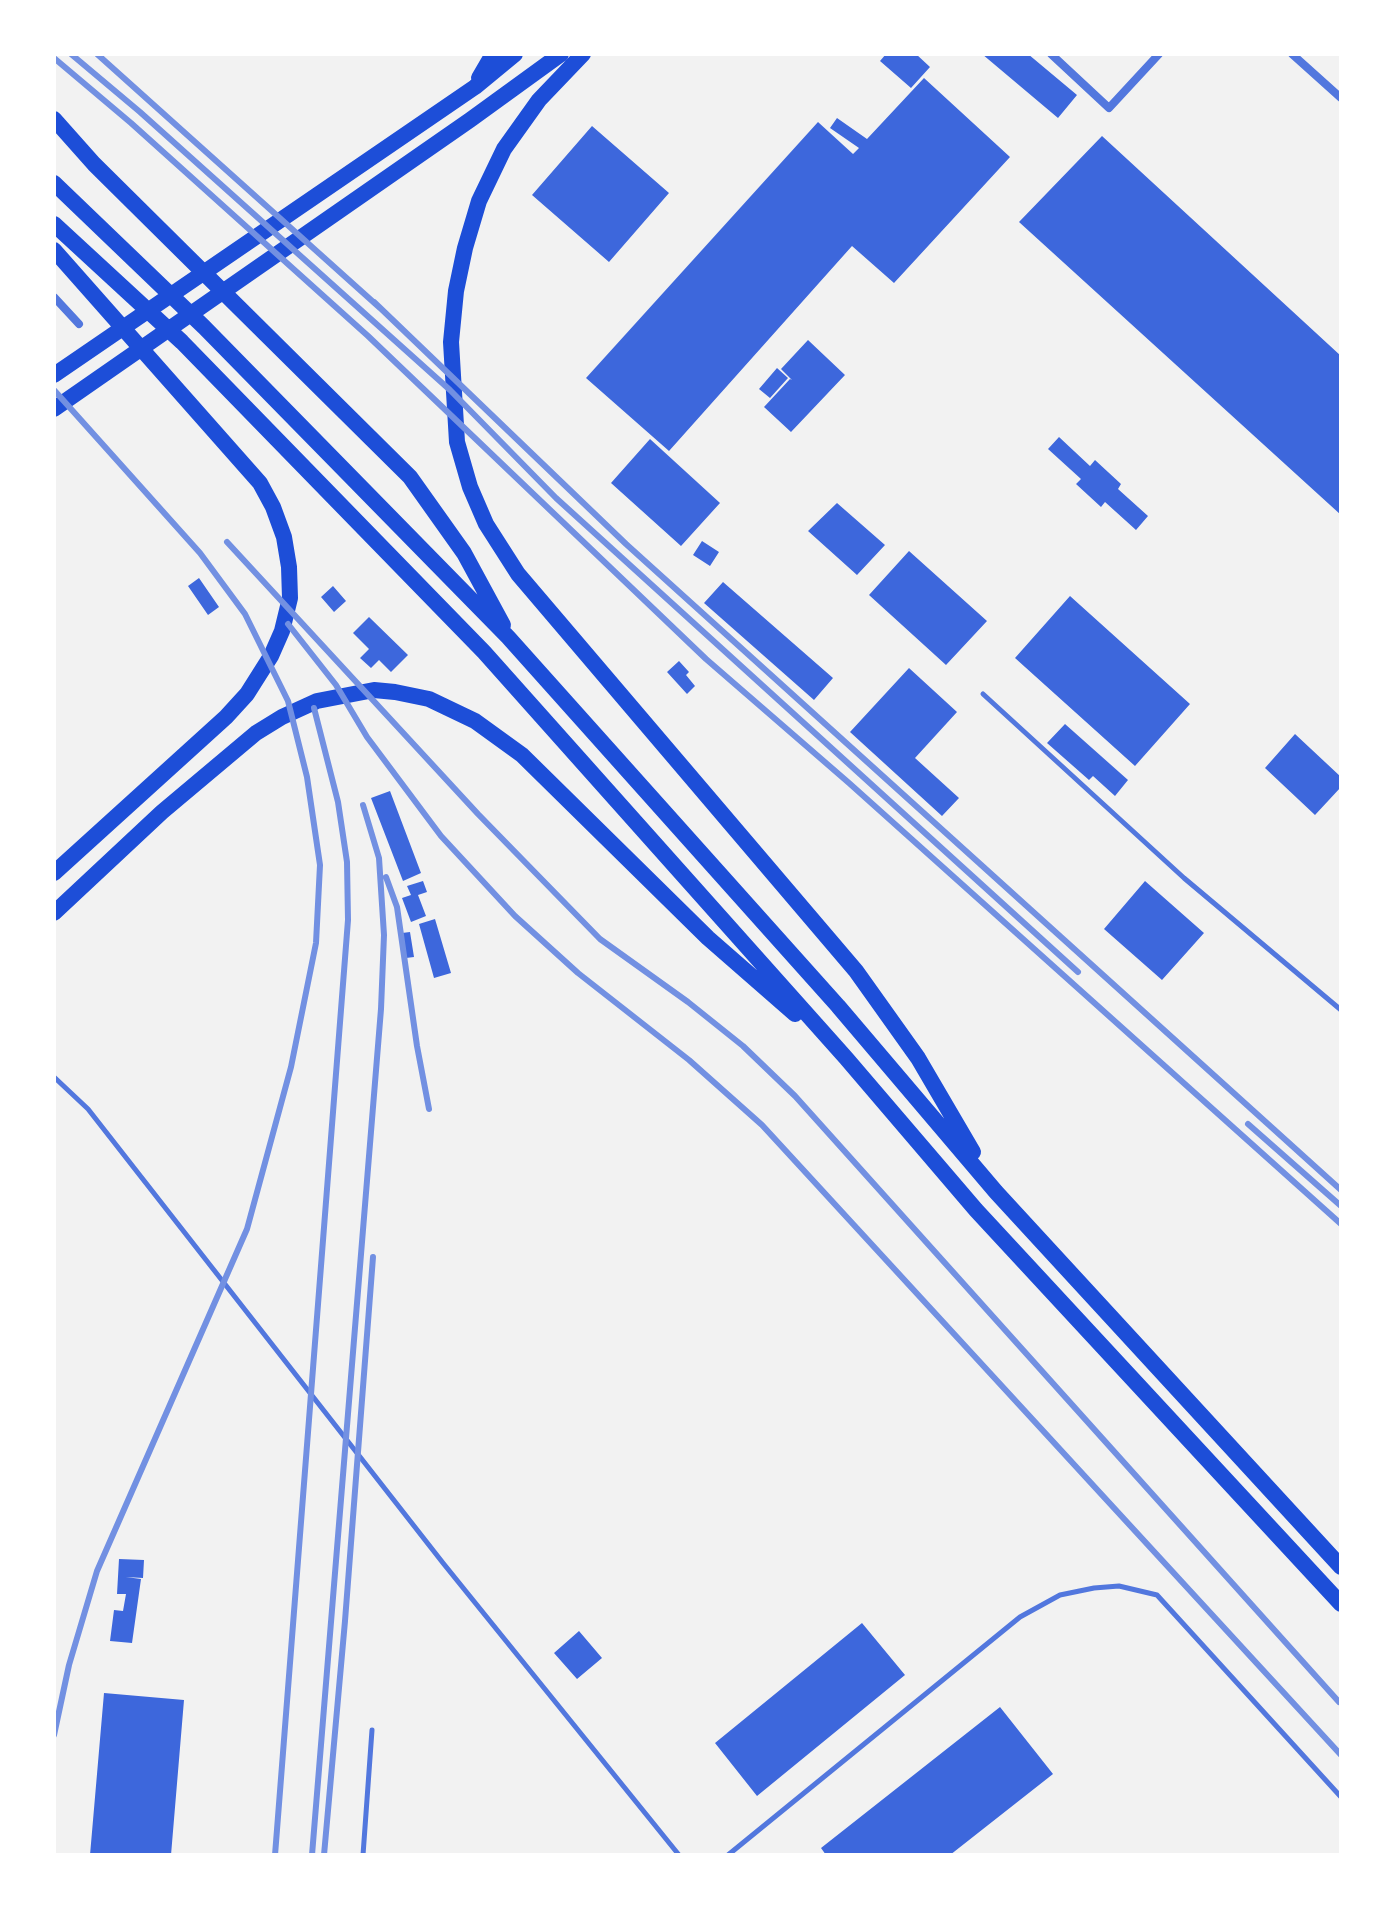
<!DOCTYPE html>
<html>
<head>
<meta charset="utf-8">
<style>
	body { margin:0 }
	#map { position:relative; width:1395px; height:1909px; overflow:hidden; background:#f2f2f2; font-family:"Varela Round",sans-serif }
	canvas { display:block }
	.frame { position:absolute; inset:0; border:56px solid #fff; pointer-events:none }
</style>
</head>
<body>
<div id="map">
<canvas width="1395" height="1909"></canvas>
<div class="frame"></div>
</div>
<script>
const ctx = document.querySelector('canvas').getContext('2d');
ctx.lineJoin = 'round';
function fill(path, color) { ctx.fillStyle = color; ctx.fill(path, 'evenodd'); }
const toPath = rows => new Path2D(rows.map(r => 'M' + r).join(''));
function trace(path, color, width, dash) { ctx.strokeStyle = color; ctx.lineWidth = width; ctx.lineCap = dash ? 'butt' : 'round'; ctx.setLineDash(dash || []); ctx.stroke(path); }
fill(toPath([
	[886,54,916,54,930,67,911,88,880,61],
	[982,54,1028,54,1077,95,1058,118],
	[924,78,1010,157,894,283,852,246,669,451,586,378,818,122,853,154,859,148,830,128,837,118,867,139],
	[592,126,669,193,609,262,532,195],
	[1102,136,1341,356,1341,515,1019,222],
	[808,340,845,375,791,432,764,407,790,379,792,380,781,369],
	[777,368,788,378,770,398,759,389],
	[1059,437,1090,466,1095,460,1121,484,1118,489,1148,516,1136,530,1105,502,1101,507,1076,484,1081,479,1048,449],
	[650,439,720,503,681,546,611,483],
	[837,503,885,545,857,575,808,531],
	[702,541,719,552,710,566,693,555],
	[909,551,987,621,946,665,869,595],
	[199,578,219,607,208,615,188,586],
	[723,582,833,678,814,700,704,603],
	[333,586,346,601,334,612,321,597],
	[1070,596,1190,704,1135,766,1015,658],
	[369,617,408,655,391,672,379,660,371,668,360,658,369,649,353,633],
	[679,661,689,672,686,675,695,686,687,694,667,672],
	[909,668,957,712,915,758,959,798,942,816,850,732],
	[1065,724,1128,780,1115,796,1093,776,1089,780,1047,743],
	[1295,734,1341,777,1341,787,1315,815,1265,768],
	[390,791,421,873,403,881,371,798],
	[423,881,427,892,418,895,426,916,411,922,402,898,411,895,407,886],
	[1145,881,1204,933,1162,980,1104,929],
	[435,919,451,973,434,978,419,924],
	[410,932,414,957,406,958,402,933],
	[119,1559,144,1560,143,1578,126,1577,141,1579,132,1643,110,1641,114,1610,123,1611,126,1594,117,1594],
	[862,1623,905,1675,757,1796,715,1743],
	[579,1631,602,1658,577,1679,554,1653],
	[104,1693,184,1700,171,1855,90,1855],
	[1000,1707,1053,1774,950,1855,826,1855,821,1848]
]), '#3d67dc');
trace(toPath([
	[983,694,1184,878,1341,1010],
	[54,1077,88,1109,443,1563,679,1855],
	[363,1855,372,1730],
	[728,1855,1020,1617,1060,1595,1094,1588,1119,1586,1157,1595,1341,1797]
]), '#5277de', 5);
trace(toPath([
	[1051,54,1109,108,1159,54],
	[1292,54,1341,98],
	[54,297,79,324]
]), '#5277de', 8);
trace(toPath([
	[583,54,539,100,504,149,479,201,465,248,456,291,451,342,457,442,470,487,486,524,518,574,856,971,918,1058,973,1152],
	[479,78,493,54],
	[54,119,94,164,410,477,464,553,503,625],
	[54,183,204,327,508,637,838,1006,996,1192,1341,1567],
	[54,224,182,342,484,652,846,1058,976,1210,1341,1604],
	[54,250,260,483,273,507,284,537,289,567,290,598,282,631,271,656,247,694,226,717,54,873],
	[54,375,475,87,515,54],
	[54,409,470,120,561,54],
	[54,913,162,812,256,733,282,717,317,701,374,690,395,692,429,699,475,721,522,755,708,938,795,1014]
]), '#1d4ed8', 16);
trace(toPath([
	[71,54,140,112,450,390,556,498,1078,972],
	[97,54,380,308],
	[54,58,131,123,368,336,706,659,849,783,1341,1224],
	[374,302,626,544,1341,1190],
	[54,390,200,553,245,614,288,701,307,777,320,865,316,943,291,1067,247,1229,97,1571,69,1665,54,1735],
	[227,542,478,814,600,939,688,1002,743,1046,795,1096,1339,1702],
	[288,624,336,685,367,737,441,836,515,916,578,973,689,1060,762,1125,1341,1755],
	[386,877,397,907,417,1046,429,1109],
	[1248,1124,1341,1206],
	[275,1855,348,920,347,862,338,802,314,708],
	[312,1855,381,1009,384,935,379,858,363,805],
	[324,1855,345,1621,373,1257]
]), '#7290e2', 6);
</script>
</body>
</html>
